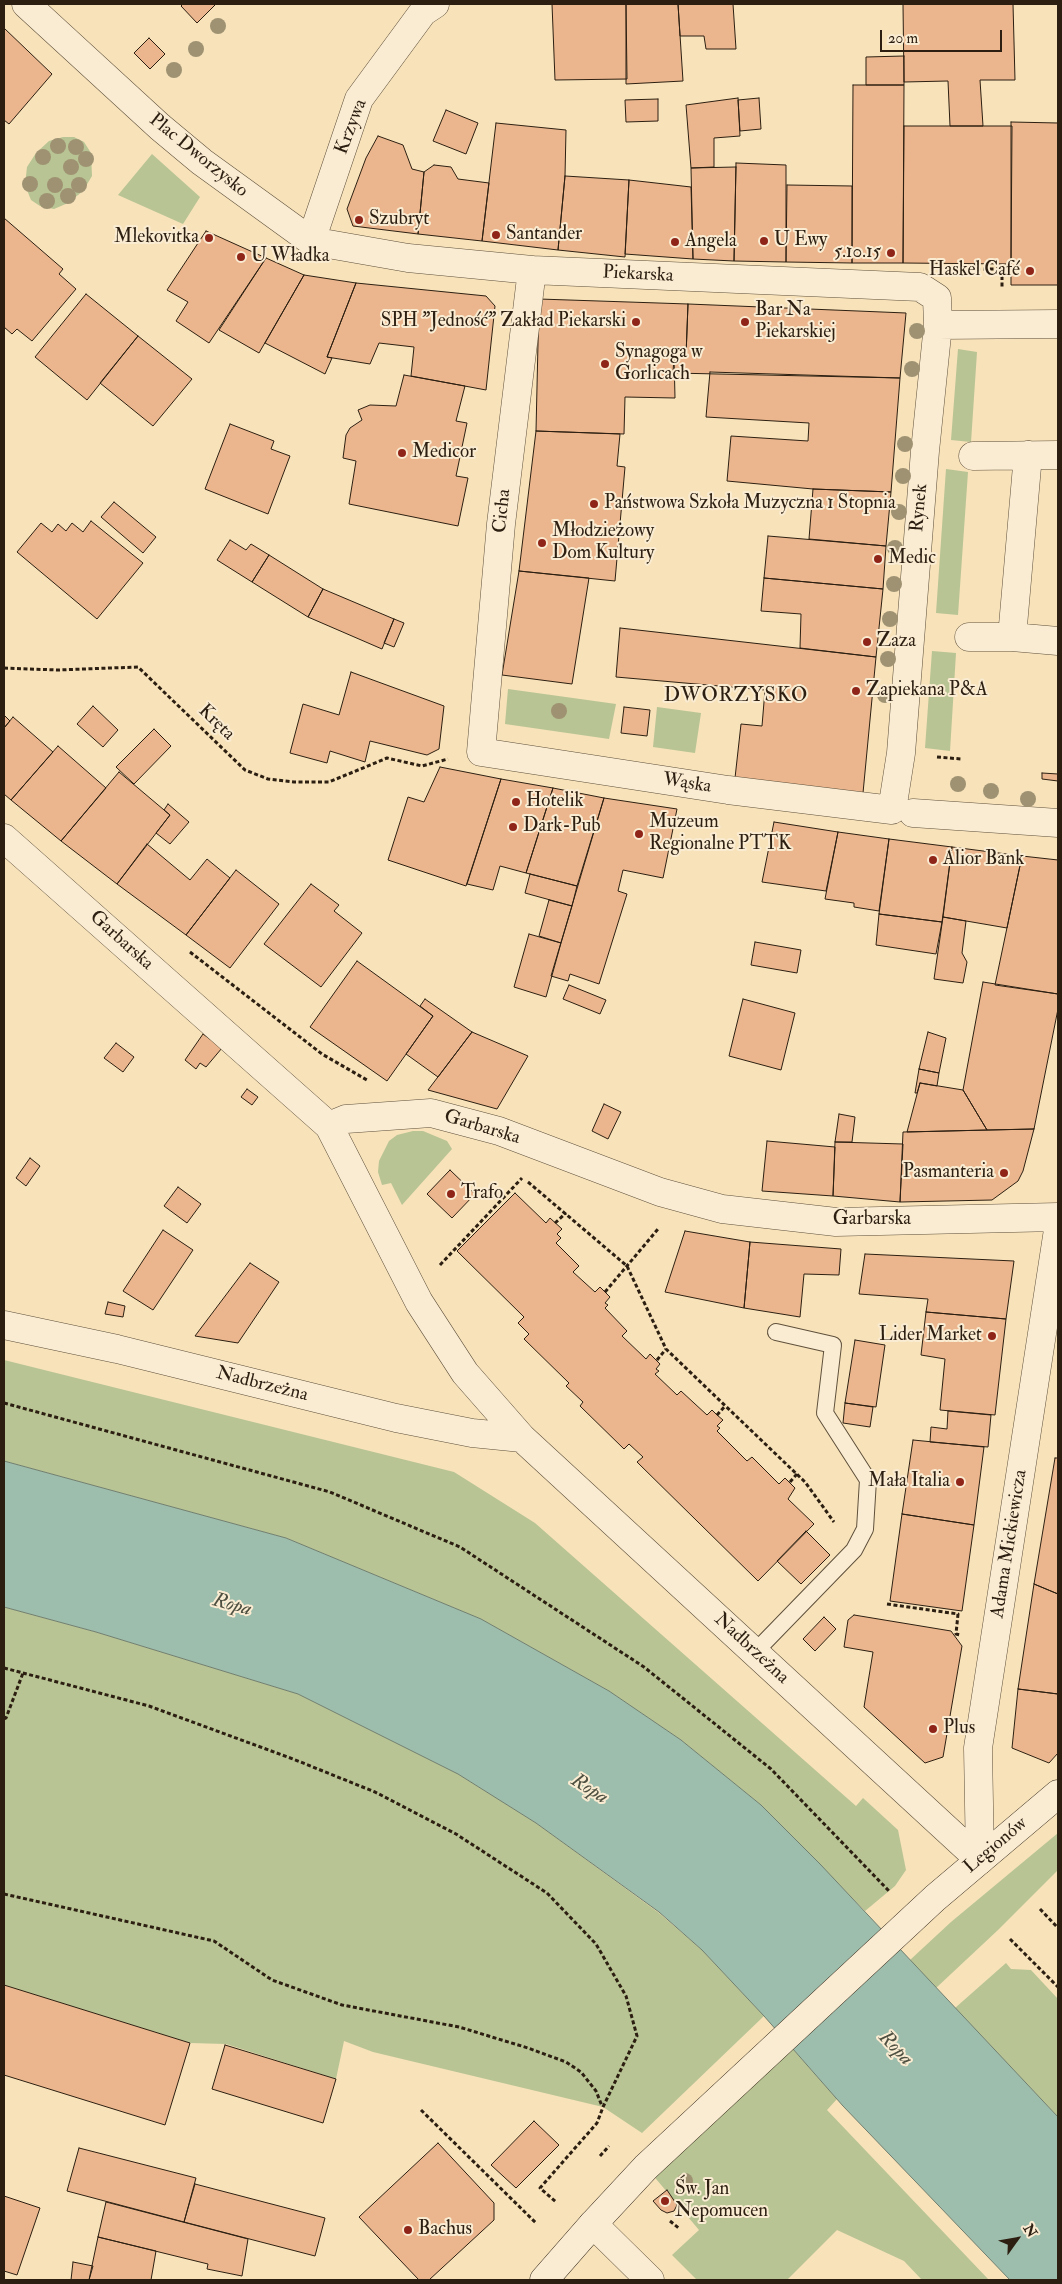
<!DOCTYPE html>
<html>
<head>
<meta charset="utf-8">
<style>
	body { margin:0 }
	#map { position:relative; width:1062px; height:2284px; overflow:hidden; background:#f7e2ba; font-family:"IM FELL Double Pica",serif }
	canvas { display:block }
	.frame { position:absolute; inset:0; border:5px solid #2c1f11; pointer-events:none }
	.north { position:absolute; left:992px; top:2214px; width:50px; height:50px; -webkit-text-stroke:4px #faecd2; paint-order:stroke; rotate:58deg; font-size:14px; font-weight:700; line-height:20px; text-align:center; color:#2c1f11 }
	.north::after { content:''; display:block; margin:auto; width:18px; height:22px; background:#2c1f11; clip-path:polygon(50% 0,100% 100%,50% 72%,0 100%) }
	.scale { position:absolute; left:880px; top:30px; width:122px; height:22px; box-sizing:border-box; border:2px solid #2c1f11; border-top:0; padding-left:6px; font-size:15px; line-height:18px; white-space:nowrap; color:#2c1f11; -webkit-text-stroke:4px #faecd2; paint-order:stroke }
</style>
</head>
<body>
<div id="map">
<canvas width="1062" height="2284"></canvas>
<div class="frame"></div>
<div class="north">N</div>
<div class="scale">20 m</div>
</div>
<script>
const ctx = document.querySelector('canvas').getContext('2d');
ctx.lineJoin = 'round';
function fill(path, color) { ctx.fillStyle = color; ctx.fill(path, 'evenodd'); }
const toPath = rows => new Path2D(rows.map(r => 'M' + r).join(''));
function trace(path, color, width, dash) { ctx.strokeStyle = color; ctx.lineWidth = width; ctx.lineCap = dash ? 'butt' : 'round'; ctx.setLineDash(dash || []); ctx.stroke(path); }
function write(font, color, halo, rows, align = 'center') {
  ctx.font = font + ' "IM FELL Double Pica",serif'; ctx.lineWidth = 4; ctx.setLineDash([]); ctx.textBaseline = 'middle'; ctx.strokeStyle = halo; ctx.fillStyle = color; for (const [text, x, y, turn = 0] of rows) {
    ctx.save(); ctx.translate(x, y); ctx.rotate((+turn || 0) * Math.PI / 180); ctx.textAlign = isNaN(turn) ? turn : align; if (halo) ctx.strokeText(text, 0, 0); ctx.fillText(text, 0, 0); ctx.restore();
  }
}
fill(toPath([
	[63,137,74,137,84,142,91,153,92,176,83,191,68,203,54,209,40,206,31,200,25,185,27,167,36,153,49,141],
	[152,154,200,197,183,224,118,195],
	[958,349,977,352,971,442,951,440],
	[946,469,968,472,958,615,936,613],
	[932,651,956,653,950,751,925,748],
	[508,689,616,704,609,739,505,724],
	[657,707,701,713,695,753,653,747],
	[413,1131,423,1131,447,1141,452,1149,402,1205,391,1183,382,1185,378,1172,379,1161,389,1141,397,1135],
	[4,1360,454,1472,535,1523,856,1806,863,1798,898,1830,906,1870,895,1886,865,1911,761,1805,681,1740,609,1691,481,1619,286,1538,4,1461],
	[4,1607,96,1632,298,1694,458,1774,536,1823,659,1913,702,1950,764,2016,642,2133,603,2107,373,2052,344,2041,336,2079,226,2044,190,2043,4,1985],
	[1058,1833,1058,1870,998,1930,936,1988,910,1960,951,1922],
	[1006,1963,1011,1969,1031,1970,1058,1999,1058,2117,955,2008],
	[784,2039,837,2099,827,2110,989,2280,922,2280,904,2261,837,2230,787,2280,697,2280,672,2255,699,2230,646,2167]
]), '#b8c494');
const water = toPath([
	[4,1461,286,1538,481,1619,609,1691,681,1740,761,1805,820,1864,1058,2117,1058,2280,1010,2280,843,2106,764,2016,702,1950,659,1912,536,1823,458,1774,298,1694,96,1632,4,1607,4,1461]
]);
fill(water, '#9ebead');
trace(water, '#707e6f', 1);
const building = toPath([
	[183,4,216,4,197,23,181,6,183,4],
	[552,4,626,4,627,79,555,80,552,4],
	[626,4,678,4,683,81,626,84,626,4],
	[678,4,733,4,736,49,706,49,704,36,680,36,678,4],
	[903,4,1013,4,1015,80,980,80,983,126,950,126,948,81,904,82,903,4],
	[4,28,52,74,9,124,4,120,4,28],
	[149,38,165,54,150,69,134,53,149,38],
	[904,56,904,85,866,85,866,57,904,56],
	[853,85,904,85,903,263,852,263,853,85],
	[738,98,740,136,714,138,714,167,691,168,686,105,738,98],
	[759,98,761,129,740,131,738,100,759,98],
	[658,99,658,121,626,122,625,100,658,99],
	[446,110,478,123,466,154,433,141,446,110],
	[1011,122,1058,123,1058,285,1011,285,1011,122],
	[496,123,566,130,565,176,558,250,482,241,496,123],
	[904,126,1012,126,1011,264,903,263,904,126],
	[378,136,403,145,412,169,424,172,418,234,353,226,347,209,366,158,378,136],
	[736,163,786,165,786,262,734,261,736,163],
	[434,165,451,167,458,179,489,183,482,241,418,234,424,172,434,165],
	[736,167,734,261,693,259,691,168,736,167],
	[565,176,629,180,625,257,558,250,565,176],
	[629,180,691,187,693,259,625,254,629,180],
	[787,185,852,186,852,263,786,262,787,185],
	[4,218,63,269,59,274,76,289,32,341,17,329,12,334,4,327,4,218],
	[206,231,266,258,209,343,176,321,188,302,167,290,206,231],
	[266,258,304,275,259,353,219,330,266,258],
	[304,275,356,283,327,357,332,358,325,374,265,343,304,275],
	[356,283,486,296,495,306,486,390,411,376,414,347,379,343,370,364,327,357,356,283],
	[86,294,138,336,87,400,35,357,86,294],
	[539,299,688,304,686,356,674,356,675,398,625,397,624,434,536,431,539,299],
	[688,304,906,313,900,378,673,373,674,356,686,356,688,304],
	[138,336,192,379,153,426,100,383,138,336],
	[710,372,900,378,891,492,813,489,727,481,731,436,808,441,809,423,706,417,710,372],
	[404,375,465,386,456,421,467,423,456,476,468,478,458,526,349,504,356,461,343,458,346,435,350,428,362,420,358,410,370,405,396,406,404,375],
	[230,424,274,441,271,449,290,456,268,514,205,489,230,424],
	[536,431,620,434,617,466,625,467,615,581,519,571,536,431],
	[813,489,891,492,886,546,809,539,813,489],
	[114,502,156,537,143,553,101,517,114,502],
	[91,521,143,563,97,619,17,552,41,523,52,532,58,524,66,531,72,523,83,532,91,521],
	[768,536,886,546,883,589,764,578,768,536],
	[230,540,246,550,251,544,269,555,252,582,217,560,230,540],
	[269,555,323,589,308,617,252,582,269,555],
	[519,571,589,578,572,684,502,675,519,571],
	[764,578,883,589,876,657,800,648,801,614,761,611,764,578],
	[323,589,394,619,382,649,308,617,323,589],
	[394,619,404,623,394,647,384,643,394,619],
	[620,628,876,657,863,793,735,778,741,724,762,726,765,690,616,677,620,628],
	[351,672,444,706,439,749,427,755,370,741,365,762,330,751,327,763,290,753,303,704,339,715,351,672],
	[93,706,118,730,103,747,77,724,93,706],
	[624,707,650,710,647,736,621,733,624,707],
	[4,715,10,721,4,728,4,715],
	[13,717,53,752,11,800,4,794,4,728,13,717],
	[154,729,171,746,134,784,116,767,154,729],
	[58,746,106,788,61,841,11,800,58,746],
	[440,767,501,779,466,886,388,860,408,797,424,802,440,767],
	[119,772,170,815,117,884,61,841,119,772],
	[1042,773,1058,774,1058,781,1042,779,1042,773],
	[501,779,553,788,526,873,500,866,493,890,467,884,501,779],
	[553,788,604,798,577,886,526,873,553,788],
	[604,798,677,809,663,878,623,870,618,891,627,894,599,984,570,974,568,981,551,976,604,798],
	[168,804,189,822,170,844,156,833,170,815,164,810,168,804],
	[774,822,838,832,826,891,762,882,774,822],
	[838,832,889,839,879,911,854,907,854,903,825,899,838,832],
	[889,839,952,847,942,922,879,914,889,839],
	[147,844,190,880,207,859,230,878,186,935,117,884,147,844],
	[952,847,1022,856,1007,928,943,917,952,847],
	[1022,856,1058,860,1058,994,995,985,1022,856],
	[236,870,279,904,230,968,186,935,236,870],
	[530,874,577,886,572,906,525,893,530,874],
	[311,884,339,905,334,911,362,933,321,987,264,944,311,884],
	[549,900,572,906,561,943,539,936,549,900],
	[879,914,942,922,936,954,876,945,879,914],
	[943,917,966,921,962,953,967,962,963,983,934,979,943,917],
	[529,934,561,943,546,997,514,987,529,934],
	[755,942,801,950,797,973,751,965,755,942],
	[357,961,433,1016,387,1081,310,1027,357,961],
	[983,982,1058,994,1058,1009,1034,1129,987,1130,963,1090,983,982],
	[569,985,606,1000,600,1014,563,999,569,985],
	[425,999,472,1032,438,1077,406,1054,433,1016,420,1006,425,999],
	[743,999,795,1013,781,1070,729,1056,743,999],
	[472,1032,528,1056,497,1109,428,1090,472,1032],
	[928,1032,946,1038,939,1073,919,1069,928,1032],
	[203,1034,222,1048,206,1067,200,1063,196,1069,185,1060,203,1034],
	[116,1043,134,1057,123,1072,104,1058,116,1043],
	[919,1069,939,1073,937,1086,920,1083,917,1093,915,1093,919,1069],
	[920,1083,963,1090,987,1130,907,1132,920,1083],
	[247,1089,258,1097,252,1105,241,1097,247,1089],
	[604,1104,621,1112,608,1139,592,1131,604,1104],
	[839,1114,855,1117,852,1142,835,1142,839,1114],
	[1034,1129,1023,1171,1018,1181,992,1200,900,1202,903,1132,1034,1129],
	[767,1141,835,1147,833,1196,762,1191,767,1141],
	[835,1142,903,1144,900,1202,833,1196,835,1142],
	[30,1158,40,1166,26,1186,16,1178,30,1158],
	[450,1170,475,1194,452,1218,427,1194,450,1170],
	[178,1187,201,1204,187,1223,164,1206,178,1187],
	[515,1193,546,1223,550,1218,562,1229,557,1234,561,1238,556,1243,579,1266,573,1272,595,1292,600,1287,610,1297,605,1303,608,1305,605,1308,627,1331,622,1336,646,1359,650,1354,660,1364,656,1369,659,1371,655,1374,677,1395,681,1391,707,1415,712,1410,717,1415,723,1420,717,1426,720,1428,717,1431,747,1461,752,1457,779,1484,785,1478,795,1488,788,1499,814,1524,758,1581,637,1462,643,1457,629,1444,624,1449,580,1406,583,1402,566,1386,569,1383,524,1339,529,1334,518,1323,524,1317,457,1251,515,1193],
	[163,1230,193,1250,153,1310,123,1291,163,1230],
	[685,1231,750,1242,744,1308,665,1292,685,1231],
	[750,1242,841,1249,839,1275,804,1274,800,1317,744,1308,750,1242],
	[865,1254,1014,1261,1006,1319,926,1312,928,1299,859,1294,865,1254],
	[250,1263,279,1282,238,1343,195,1336,250,1263],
	[108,1302,125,1306,123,1317,105,1314,108,1302],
	[926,1312,1006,1319,995,1415,940,1410,945,1359,921,1355,926,1312],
	[855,1340,885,1345,876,1407,845,1403,855,1340],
	[845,1403,873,1407,870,1427,843,1423,845,1403],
	[948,1411,991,1415,988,1447,930,1442,931,1427,947,1429,948,1411],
	[913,1440,984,1447,974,1525,902,1514,913,1440],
	[1055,1458,1058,1458,1058,1594,1034,1584,1055,1458],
	[902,1514,974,1525,962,1611,890,1601,902,1514],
	[806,1531,830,1555,801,1584,777,1561,806,1531],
	[1034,1584,1058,1594,1058,1694,1018,1689,1034,1584],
	[854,1615,951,1631,962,1646,943,1757,925,1763,864,1707,873,1652,844,1647,848,1620,854,1615],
	[824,1617,836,1629,815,1651,803,1639,824,1617],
	[1018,1689,1058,1694,1058,1753,1049,1763,1012,1748,1018,1689],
	[4,1985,190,2043,165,2125,4,2075,4,1985],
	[225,2045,336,2079,323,2123,212,2089,225,2045],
	[534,2121,559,2145,516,2188,491,2165,534,2121],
	[438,2143,494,2203,494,2220,429,2280,419,2280,359,2217,438,2143],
	[79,2148,196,2178,184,2222,67,2191,79,2148],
	[195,2184,325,2218,315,2256,184,2222,195,2184],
	[667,2190,677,2205,674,2211,667,2213,661,2210,653,2201,667,2190],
	[4,2196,40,2208,17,2275,4,2271,4,2196],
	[106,2202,248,2239,242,2276,207,2269,208,2264,98,2237,106,2202],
	[98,2237,156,2251,151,2280,89,2280,98,2237],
	[73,2262,93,2266,89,2280,71,2280,73,2262]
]);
fill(building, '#ebb68d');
trace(building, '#2c1f11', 1);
const lane = toPath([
	[754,1653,854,1550,865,1529,868,1480,825,1413,833,1345,776,1332]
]);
const street = toPath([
	[26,4,160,127,202,162,311,241,408,258,532,270,920,287,937,298,938,325],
	[311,241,359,99,423,12,435,4],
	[532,270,501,524,481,752,728,790,892,810,901,753,925,451,938,325,1058,324],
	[973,456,1058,455],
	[969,637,1012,637,1028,455],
	[1012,637,1058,641],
	[913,813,1058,823],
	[4,838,329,1126,419,1302,465,1373,522,1438,980,1860],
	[329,1126,346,1119,431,1113,499,1131,660,1192,722,1209,836,1222,1058,1217],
	[4,1325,117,1349,396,1418,472,1433,522,1438],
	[980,1860,978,1748,1058,1230],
	[593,2224,650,2280]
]);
const secondary = toPath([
	[544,2280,593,2224,646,2167,935,1898,1058,1794]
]);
trace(lane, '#5f503b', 18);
trace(street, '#5f503b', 29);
trace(secondary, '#2c1f11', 29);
trace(toPath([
	[975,264,975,269,1002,269,1002,289],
	[4,668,57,670,138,667,245,770,268,779,294,782,329,782,387,758,422,766,448,759],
	[937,757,961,759],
	[190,952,322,1054,367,1080],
	[528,1182,627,1266,666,1349,805,1482,834,1522],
	[555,1223,566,1213],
	[440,1265,522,1178],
	[605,1292,658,1229],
	[657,1360,666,1349],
	[4,1403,330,1492,460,1547,644,1667,771,1769,889,1891],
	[717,1415,725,1406],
	[790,1482,797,1474],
	[887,1604,958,1614,956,1634,960,1635],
	[4,1668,149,1706,293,1759,375,1792,456,1834,547,1893,596,1944,626,1996,637,2036,603,2107,597,2123,540,2188,556,2202],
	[4,1719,6,1718,23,1673],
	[4,1894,214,1941,272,1980,342,2005,459,2027,528,2048,566,2062,581,2072,596,2091,602,2106],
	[1040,1909,1058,1928],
	[1010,1939,1058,1987],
	[421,2110,536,2223],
	[600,2156,609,2146],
	[670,2221,680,2229]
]), '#2c1f11', 3, [4, 2.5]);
trace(lane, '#faecd2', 16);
trace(street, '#faecd2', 28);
trace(secondary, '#faecd2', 28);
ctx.fillStyle = '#9e9272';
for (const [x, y] of [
	[218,26],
	[196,49],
	[174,70],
	[58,146],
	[76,147],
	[43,157],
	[86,159],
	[71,167],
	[30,184],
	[55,185],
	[79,185],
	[68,196],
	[47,201],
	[917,331],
	[912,369],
	[905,444],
	[903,476],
	[899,512],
	[895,548],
	[894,584],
	[890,619],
	[888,659],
	[885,695],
	[559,711],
	[958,784],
	[991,791],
	[1028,799],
	[685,2181]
]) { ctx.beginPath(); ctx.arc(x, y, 8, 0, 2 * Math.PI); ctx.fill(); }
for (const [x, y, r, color] of [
	[359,220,5,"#8f2418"],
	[496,235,5,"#8f2418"],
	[209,238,5,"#8f2418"],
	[764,241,5,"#8f2418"],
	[675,242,5,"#8f2418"],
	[891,253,5,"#8f2418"],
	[241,257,5,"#8f2418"],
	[1030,271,5,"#8f2418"],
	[636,322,5,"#8f2418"],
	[745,322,5,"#8f2418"],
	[605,364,5,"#8f2418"],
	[402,453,5,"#8f2418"],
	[594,504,5,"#8f2418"],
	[542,543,5,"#8f2418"],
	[878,559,5,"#8f2418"],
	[867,642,5,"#8f2418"],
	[856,691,5,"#8f2418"],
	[516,802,5,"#8f2418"],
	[513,827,5,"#8f2418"],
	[639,834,5,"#8f2418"],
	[933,860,5,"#8f2418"],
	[1004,1173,5,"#8f2418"],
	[451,1194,5,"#8f2418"],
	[992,1336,5,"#8f2418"],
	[960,1482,5,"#8f2418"],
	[933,1729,5,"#8f2418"],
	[665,2201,5,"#8f2418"],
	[408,2230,5,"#8f2418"]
]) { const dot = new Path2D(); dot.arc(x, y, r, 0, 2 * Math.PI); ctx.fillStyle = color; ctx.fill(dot); trace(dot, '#faecd2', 2); }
write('19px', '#2c1f11', '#faecd2', [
	["Krzywa",352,127,-69],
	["Plac Dworzysko",198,156,39],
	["Piekarska",638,275,3],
	["Rynek",920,508,-85],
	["Cicha",503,511,-84],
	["Kręta",216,723,44],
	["Wąska",687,784,9],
	["Garbarska",121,941,42],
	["Garbarska",482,1128,17],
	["Garbarska",872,1220],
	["Nadbrzeżna",262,1385,14],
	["Adama Mickiewicza",1010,1544,-81],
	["Nadbrzeżna",751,1649,43],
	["Legionów",996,1846,-40]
]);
write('19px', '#2c1f11', '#faecd2', [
	["Szubryt",369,220],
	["Santander",506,235],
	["Mlekovitka",199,238,"right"],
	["U Ewy",774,241],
	["Angela",685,242],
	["5.10.15",881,253,"right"],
	["U Władka",251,257],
	["Haskel Café",1020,271,"right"],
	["Bar Na",755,311],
	["Piekarskiej",755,333],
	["SPH \"Jedność\" Zakład Piekarski",626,322,"right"],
	["Synagoga w",615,353],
	["Gorlicach",615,375],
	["Medicor",412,453],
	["Państwowa Szkoła Muzyczna 1 Stopnia",604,504],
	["Młodzieżowy",552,532],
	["Dom Kultury",552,554],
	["Medic",888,559],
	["Zaza",877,642],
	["Zapiekana P&A",866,691],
	["Hotelik",526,802],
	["Muzeum",649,823],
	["Regionalne PTTK",649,845],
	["Dark-Pub",523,827],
	["Alior Bank",943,860],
	["Pasmanteria",994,1173,"right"],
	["Trafo",461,1194],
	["Lider Market",982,1336,"right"],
	["Mała Italia",950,1482,"right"],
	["Plus",943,1729],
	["Św. Jan",675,2190],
	["Nepomucen",675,2212],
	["Bachus",418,2230]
], 'left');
ctx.letterSpacing = '1px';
write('20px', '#2c1f11', '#faecd2', [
	["DWORZYSKO",736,697]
]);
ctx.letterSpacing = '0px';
write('italic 20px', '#4e4f40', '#faecd2', [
	["Ropa",232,1606,15],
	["Ropa",589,1790,32],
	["Ropa",895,2049,46]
]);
</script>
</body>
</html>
